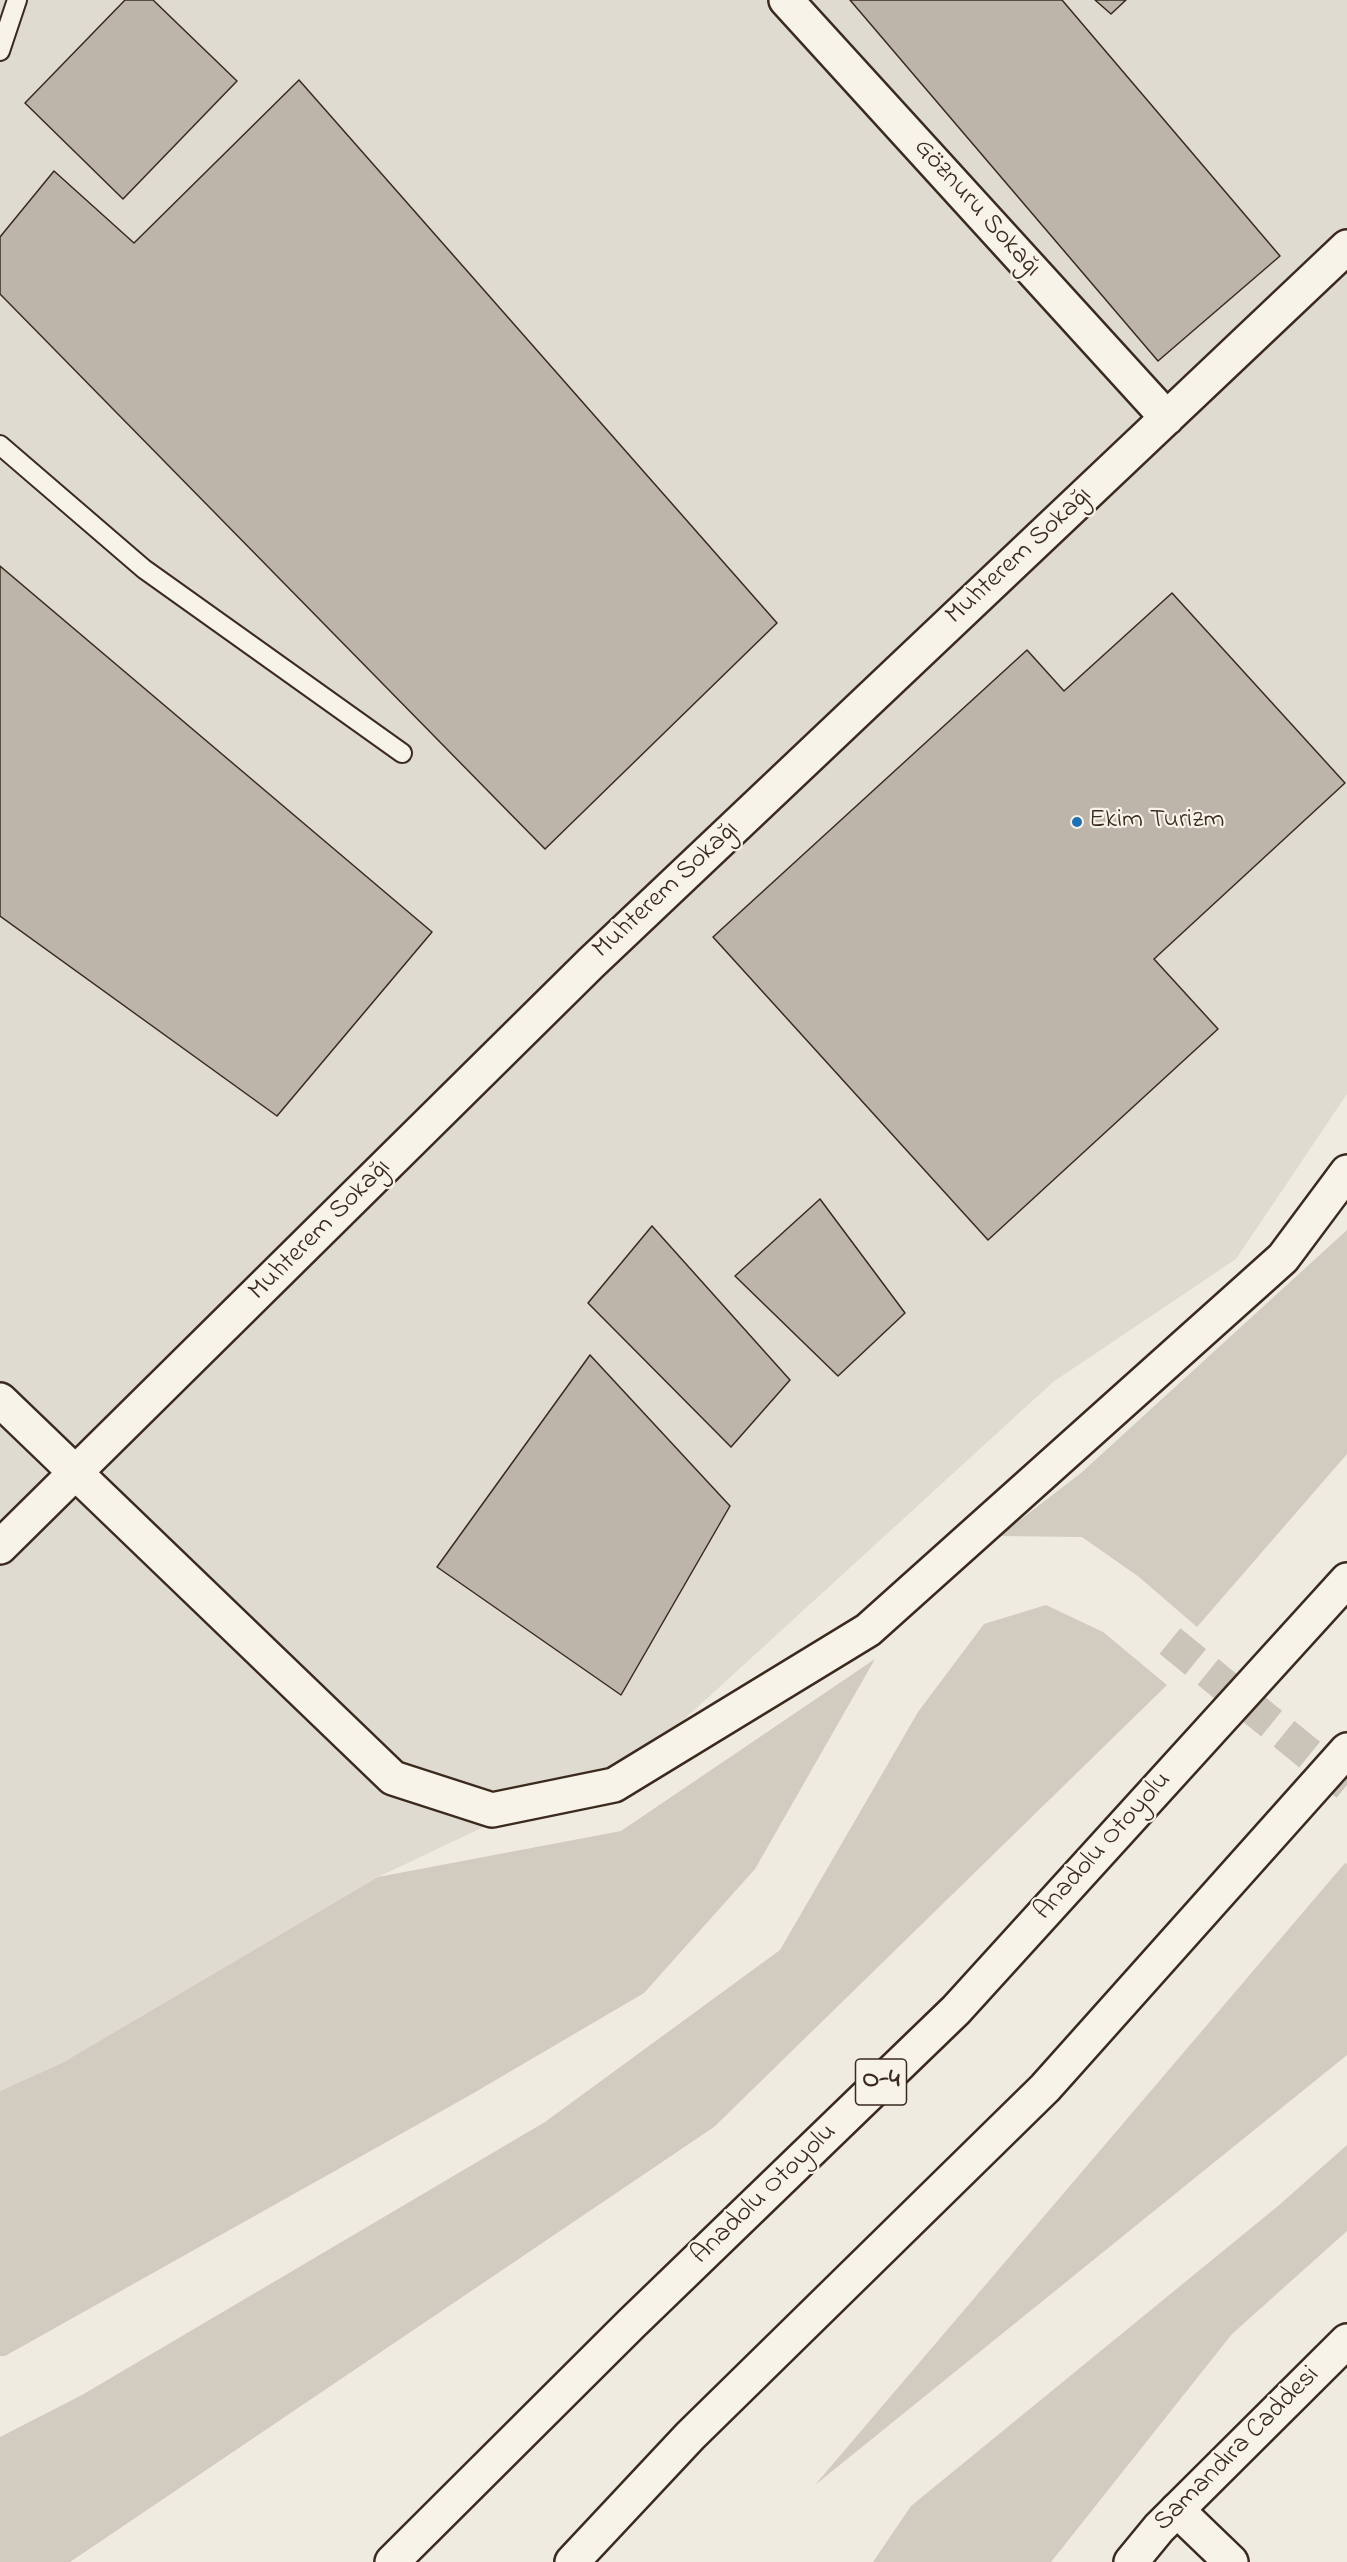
<!DOCTYPE html>
<html>
<head>
<meta charset="utf-8">
<style>
	body { margin:0 }
	canvas { display:block; background:#efebe0 }
</style>
</head>
<body>
<canvas width="1347" height="2562"></canvas>
<script>
const ctx = document.querySelector('canvas').getContext('2d');
ctx.lineJoin = 'round';
function fill(path, color) { ctx.fillStyle = color; ctx.fill(path, 'evenodd'); }
const toPath = rows => new Path2D(rows.map(r => 'M' + r).join(''));
function trace(path, color, width, dash) { ctx.strokeStyle = color; ctx.lineWidth = width; ctx.lineCap = dash ? 'butt' : 'round'; ctx.setLineDash(dash || []); ctx.stroke(path); }
function write(font, color, halo, rows, align = 'center') {
  ctx.font = font + ' "Indie Flower",sans-serif'; ctx.lineWidth = 4.5; ctx.setLineDash([]); ctx.textBaseline = 'middle'; ctx.strokeStyle = halo; ctx.fillStyle = color; for (const [text, x, y, turn = 0] of rows) {
    ctx.save(); ctx.translate(x, y); ctx.rotate((+turn || 0) * Math.PI / 180); ctx.textAlign = isNaN(turn) ? turn : align; if (halo) ctx.strokeText(text, 0, 0); ctx.fillText(text, 0, 0); ctx.restore();
  }
}
fill(toPath([
	[0,0,1347,0,1347,1094,1236,1259,1053,1382,655,1746,378,1877,62,2063,0,2091]
]), '#e0dbd0');
fill(toPath([
	[1347,1230,1347,1454,1197,1627,1139,1577,1082,1537,999,1536,1081,1473],
	[1046,1605,1103,1632,1167,1685,714,2127,70,2562,0,2562,0,2437,82,2395,545,2122,780,1950,918,1712,984,1624],
	[875,1659,755,1869,644,1993,472,2094,5,2356,0,2356,0,2091,62,2063,378,1877,621,1831],
	[1345,1863,1347,1864,1347,2055,815,2485],
	[1347,2145,1347,2231,1232,2334,1051,2562,873,2562,911,2506,1278,2206]
]), '#d1cbc0');
const building = toPath([
	[125,0,153,0,237,81,123,199,25,103,125,0],
	[850,0,1062,0,1280,256,1158,361,850,0],
	[1095,0,1126,0,1111,14,1095,0],
	[299,80,777,623,545,849,0,294,0,237,54,171,134,243,299,80],
	[0,566,432,932,277,1116,0,916,0,566],
	[1172,593,1345,783,1154,959,1218,1029,988,1240,713,937,1027,650,1064,691,1172,593],
	[820,1199,905,1313,838,1376,735,1276,820,1199],
	[652,1226,790,1380,731,1447,588,1303,652,1226],
	[590,1355,730,1506,621,1695,437,1567,590,1355]
]);
fill(building, '#bdb5aa');
trace(building, '#3b2a1e', 1.5);
trace(toPath([
	[1170,1641,1347,1785]
]), '#cbc4b9', 33, [33, 16]);
const lane = toPath([
	[0,51,17,0],
	[0,445,144,569,402,753]
]);
const street = toPath([
	[786,0,1167,418],
	[0,1547,591,963,1347,247],
	[1177,2510,1231,2562]
]);
const secondary = toPath([
	[0,1400,393,1778,492,1810,614,1785,868,1630,1283,1258,1347,1172],
	[1131,2562,1159,2528,1347,2341]
]);
const highway = toPath([
	[392,2562,631,2324,956,2010,1347,1580],
	[572,2562,690,2436,1045,2088,1347,1750]
]);
trace(lane, '#3b2a1e', 22);
trace(street, '#3b2a1e', 38);
trace(secondary, '#3b2a1e', 38);
trace(highway, '#3b2a1e', 38);
trace(lane, '#f7f3e8', 18);
trace(street, '#f7f3e8', 33);
trace(secondary, '#f7f3e8', 33);
trace(highway, '#f7f3e8', 33);
for (const [x, y, r, color] of [
	[1077,822,6,"#1f6fb2"]
]) { const dot = new Path2D(); dot.arc(x, y, r, 0, 2 * Math.PI); ctx.fillStyle = color; ctx.fill(dot); trace(dot, '#f7f3e8', 2); }
for (const [x, y, w] of [
	[881,2082,51]
]) { const box = new Path2D(); box.roundRect(x - w / 2, y - 23, w, 46, 4.5); ctx.fillStyle = '#f7f3e8'; ctx.fill(box); trace(box, '#3b2a1e', 1.5); }
write('bold 26px', '#3b2a1e', null, [
	["O-4",881,2082]
]);
write('27px', '#3b2a1e', '#f7f3e8', [
	["Göznuru Sokağı",976,209,48],
	["Muhterem Sokağı",1020,557,-43],
	["Muhterem Sokağı",667,891,-43],
	["Muhterem Sokağı",321,1231,-45],
	["Anadolu Otoyolu",1104,1847,-48],
	["Anadolu Otoyolu",765,2195,-44],
	["Samandıra Caddesi",1238,2450,-45]
]);
write('27px', '#3b2a1e', '#f7f3e8', [
	["Ekim Turizm",1089,822]
], 'left');
</script>
</body>
</html>
